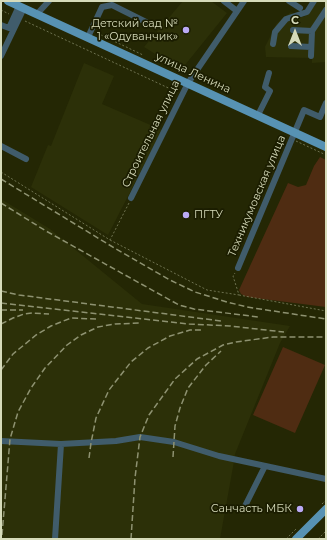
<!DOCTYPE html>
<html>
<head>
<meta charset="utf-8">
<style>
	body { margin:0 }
	#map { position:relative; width:327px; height:540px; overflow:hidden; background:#242704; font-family:Montserrat,sans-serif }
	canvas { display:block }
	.frame { position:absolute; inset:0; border:2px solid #d6dbba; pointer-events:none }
	.north { position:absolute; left:275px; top:12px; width:40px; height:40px; -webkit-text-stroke:3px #1b1d00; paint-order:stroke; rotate:0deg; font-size:11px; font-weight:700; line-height:16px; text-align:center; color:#d6dbba }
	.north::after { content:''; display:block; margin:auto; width:14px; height:18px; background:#d6dbba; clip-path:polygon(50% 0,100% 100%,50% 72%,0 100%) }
</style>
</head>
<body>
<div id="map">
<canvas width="327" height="540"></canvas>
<div class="frame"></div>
<div class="north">С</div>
</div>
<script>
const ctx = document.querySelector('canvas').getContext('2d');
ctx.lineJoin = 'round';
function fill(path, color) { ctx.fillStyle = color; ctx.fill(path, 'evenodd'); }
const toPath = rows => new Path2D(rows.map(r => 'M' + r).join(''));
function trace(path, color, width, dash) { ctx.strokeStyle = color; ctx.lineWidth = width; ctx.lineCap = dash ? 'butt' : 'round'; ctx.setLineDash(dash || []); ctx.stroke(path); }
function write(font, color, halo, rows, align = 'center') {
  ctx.font = font + ' Montserrat,sans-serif'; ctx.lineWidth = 3.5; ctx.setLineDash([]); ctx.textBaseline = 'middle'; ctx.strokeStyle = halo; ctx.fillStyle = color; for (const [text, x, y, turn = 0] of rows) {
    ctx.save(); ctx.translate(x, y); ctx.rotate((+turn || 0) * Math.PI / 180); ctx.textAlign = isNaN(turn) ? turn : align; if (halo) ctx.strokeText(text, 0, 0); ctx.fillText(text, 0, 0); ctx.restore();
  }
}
fill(toPath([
	[183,1,211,1,227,13,181,70,144,47],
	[316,1,326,1,326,62,312,63,312,58,266,57,265,47,277,23,291,12,304,17],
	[84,63,114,76,102,104,162,130,108,235,31,187,48,145,51,146],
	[1,199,50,229,142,304,290,326,280,343,235,454,233,467,220,539,1,539]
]), '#2c3008');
fill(toPath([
	[320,157,326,160,326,307,247,297,241,294,239,290,288,183,298,187,306,185,314,166],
	[283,347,325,365,295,433,253,415]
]), '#4f2c12');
trace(toPath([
	[1,10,9,14],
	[25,21,177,92],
	[97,33,143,55],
	[296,141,326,155],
	[1,172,110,240,129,203],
	[110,240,207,290,239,295,233,276,235,273],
	[239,295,326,311],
	[322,504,326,500],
	[286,539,297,528],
	[318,539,326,531]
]), '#6e7250', 1, [2, 2]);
trace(toPath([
	[224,1,237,11],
	[289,1,300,8],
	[37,14,49,1],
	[1,25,9,28,19,6],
	[293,30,312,31,326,10],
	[88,37,102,7,112,5,146,22],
	[273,44,275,32,286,19,307,12,314,1],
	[291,46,311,47],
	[1,56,24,8],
	[311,56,312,31],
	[258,115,270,91,265,87,269,73],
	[1,146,26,159],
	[131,198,188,83,244,1],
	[238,268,304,110,320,117,326,103],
	[1,441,61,444,116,441,140,437,174,442,219,456,326,479],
	[245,506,265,466],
	[55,539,61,444]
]), '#405c6b', 6);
trace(toPath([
	[8,1,326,147],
	[296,539,326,509]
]), '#5792b3', 8);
trace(toPath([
	[1,179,116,249,170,280,195,292,227,302,247,307,326,319],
	[1,203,46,231,179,305,194,309,258,317],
	[1,291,19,295,221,321],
	[1,303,189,324,230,326,284,332],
	[1,310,23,310],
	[1,324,13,318,24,314,32,313,49,314],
	[1,370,13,354,36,335,51,326,71,318,96,319],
	[173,457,175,426,180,408,188,388,206,365,221,351],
	[89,458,91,443,96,418,109,390,131,362,148,348,170,336,190,330,201,330],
	[2,535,10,439,18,412,31,388,45,368,67,345,81,335,98,327,115,324,139,323],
	[131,539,135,478,140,437,149,415,175,379,197,359,223,345,236,342,273,337,323,337]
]), '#8e9271', 1.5, [6, 3]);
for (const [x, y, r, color] of [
	[186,30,4,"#bbaaf6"],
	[186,215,4,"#bbaaf6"],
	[300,509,4,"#bbaaf6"]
]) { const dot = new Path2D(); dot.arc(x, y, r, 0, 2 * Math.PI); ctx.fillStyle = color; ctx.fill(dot); trace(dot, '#1b1d00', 1.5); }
write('11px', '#d6dbba', '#1b1d00', [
	["Детский сад №",178,24],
	["1 «Одуванчик»",178,37],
	["ПГТУ",194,215,"left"],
	["Санчасть МБК",292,509]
], 'right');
write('11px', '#d6dbba', '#1b1d00', [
	["улица Ленина",193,73,25],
	["Строительная улица",151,134,-64],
	["Техникумовская улица",257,196,-67]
]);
</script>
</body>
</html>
